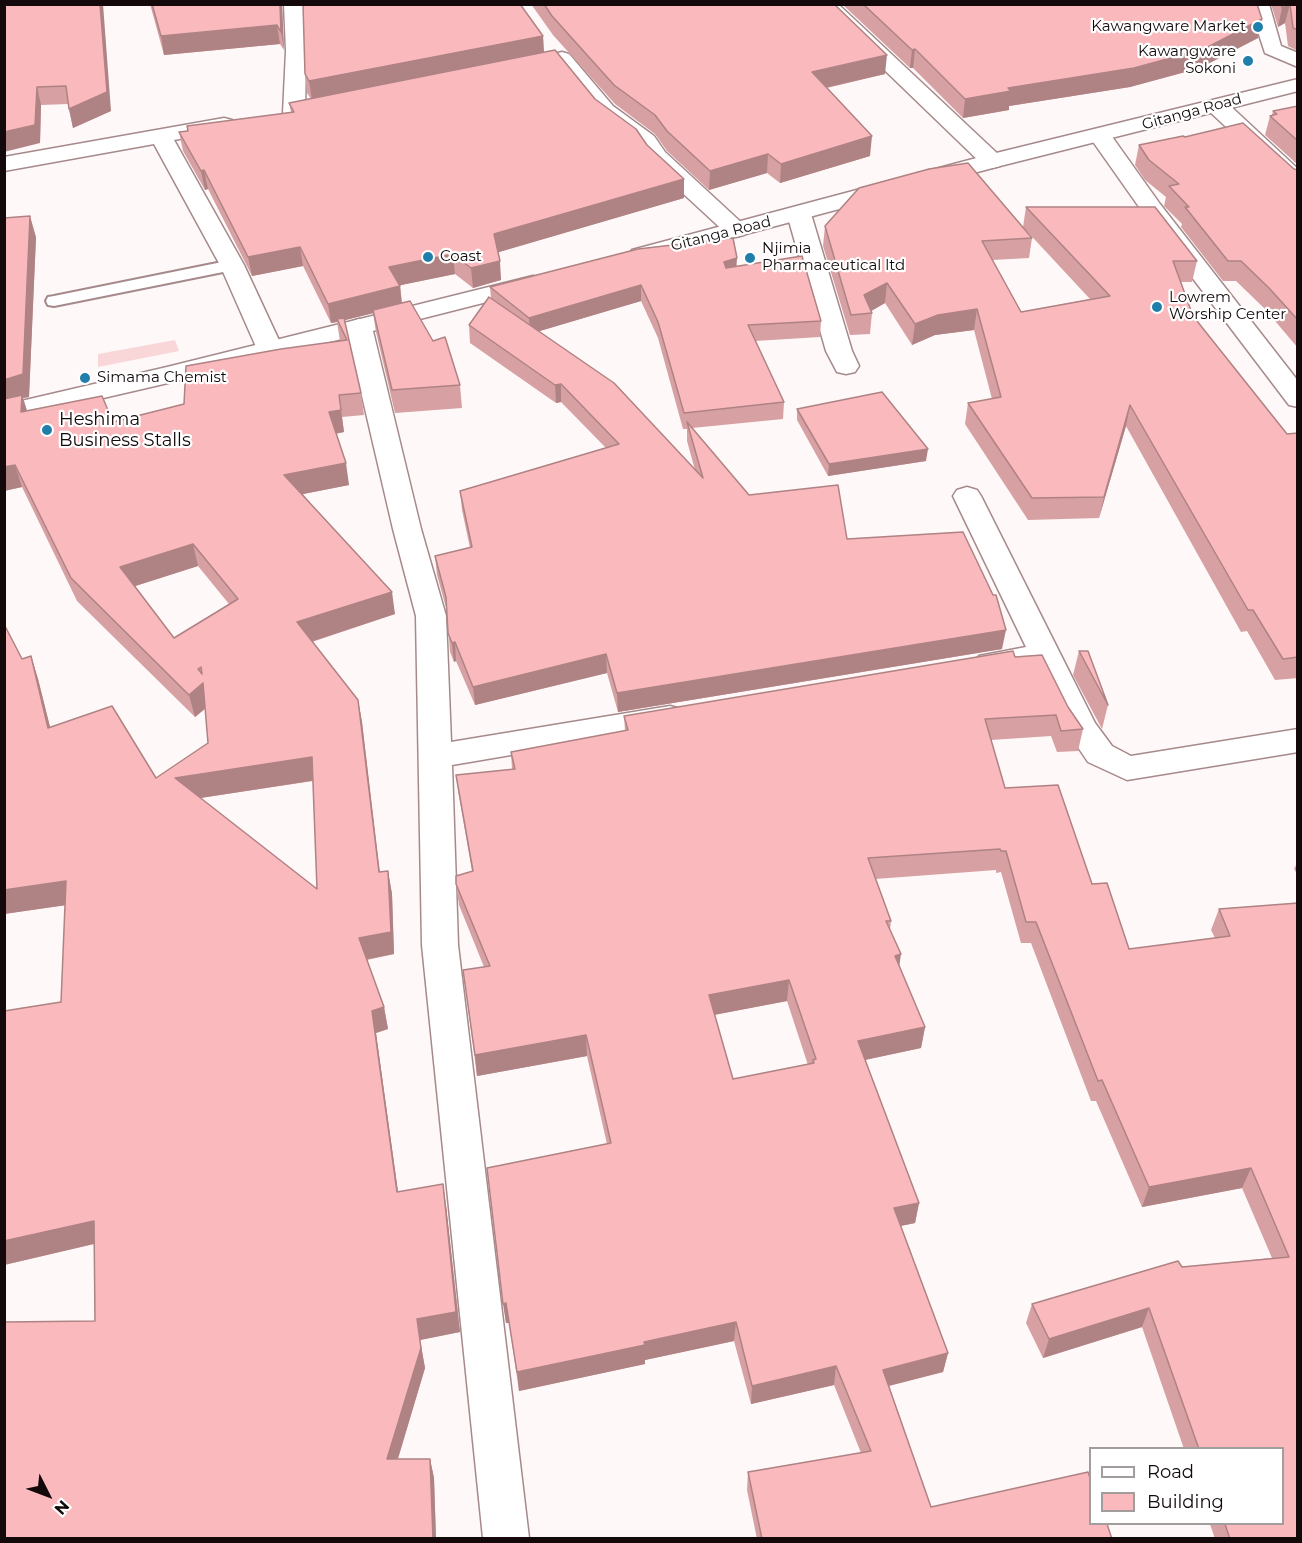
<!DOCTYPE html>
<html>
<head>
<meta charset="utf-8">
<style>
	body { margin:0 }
	#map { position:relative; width:1302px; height:1543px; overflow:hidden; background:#fef8f8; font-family:Montserrat,sans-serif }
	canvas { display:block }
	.frame { position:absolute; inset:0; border:6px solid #13090a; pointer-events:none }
	.legend { position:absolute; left:1089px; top:1447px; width:195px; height:78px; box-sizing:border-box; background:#fff; border:2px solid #a19d9d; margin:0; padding:8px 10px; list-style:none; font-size:18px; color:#13090a }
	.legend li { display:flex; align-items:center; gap:12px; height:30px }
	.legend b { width:30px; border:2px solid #a19d9d }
	.north { position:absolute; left:18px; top:1465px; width:60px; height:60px; -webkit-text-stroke:4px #fff; paint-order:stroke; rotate:132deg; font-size:16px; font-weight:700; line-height:24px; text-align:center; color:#13090a }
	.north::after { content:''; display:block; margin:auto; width:21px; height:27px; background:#13090a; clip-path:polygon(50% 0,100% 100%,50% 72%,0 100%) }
</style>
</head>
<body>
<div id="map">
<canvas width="1302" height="1543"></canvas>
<div class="frame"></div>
<ul class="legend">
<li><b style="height:8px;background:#fff"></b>Road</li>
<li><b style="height:16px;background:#fababd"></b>Building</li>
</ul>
<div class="north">N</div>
</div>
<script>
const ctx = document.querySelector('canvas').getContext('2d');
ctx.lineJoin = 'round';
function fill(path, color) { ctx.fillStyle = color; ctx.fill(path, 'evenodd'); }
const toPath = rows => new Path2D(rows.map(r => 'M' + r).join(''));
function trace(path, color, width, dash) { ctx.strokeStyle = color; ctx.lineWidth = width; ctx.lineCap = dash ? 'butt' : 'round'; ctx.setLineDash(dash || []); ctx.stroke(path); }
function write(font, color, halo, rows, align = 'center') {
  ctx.font = font + ' Montserrat,sans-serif'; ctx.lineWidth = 4.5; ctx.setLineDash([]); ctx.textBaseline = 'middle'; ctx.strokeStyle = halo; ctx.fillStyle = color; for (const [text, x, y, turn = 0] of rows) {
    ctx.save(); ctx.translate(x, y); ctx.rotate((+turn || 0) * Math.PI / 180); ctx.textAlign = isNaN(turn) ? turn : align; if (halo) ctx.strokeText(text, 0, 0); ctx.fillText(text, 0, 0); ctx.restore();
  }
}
fill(toPath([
	[175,340,179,351,98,367,98,354]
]), '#f9d7d8');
const service = toPath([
	[232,260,240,265,238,269,54,306,48,305,46,301,48,297,54,296,232,260]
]);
const minor = toPath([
	[284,4,304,4,306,51,305,113,302,118,294,119,286,118,283,113,286,51,284,4],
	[816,4,838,4,1000,156,1003,161,1000,166,992,168,984,166,816,4],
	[1249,4,1269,4,1281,46,1298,53,1298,67,1265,53,1249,4],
	[562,52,569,54,613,106,654,136,665,152,744,225,748,230,744,235,736,237,728,235,649,162,638,146,597,116,557,65,519,74,512,72,509,68,512,64,562,52],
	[1217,100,1225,101,1298,169,1298,189,1290,187,1209,111,1206,106,1209,101,1217,100],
	[224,118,232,120,235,125,232,130,174,140,244,265,283,349,279,354,270,357,261,354,257,349,220,265,154,144,4,171,4,157,224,118],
	[1100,129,1108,131,1160,204,1298,381,1298,407,1289,405,1144,214,1089,136,1092,131,1100,129],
	[799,207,807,209,811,214,852,351,859,366,855,372,846,374,837,372,826,351,787,214,791,209,799,207],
	[359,319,368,322,372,327,421,529,446,616,451,742,670,706,681,709,686,717,681,725,670,728,452,765,458,945,529,1538,483,1538,422,945,416,616,393,529,346,327,350,322,359,319],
	[967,487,977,490,981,496,1095,723,1112,746,1131,756,1298,729,1298,752,1127,780,1088,762,1065,728,1035,666,990,674,979,670,974,663,979,656,1026,647,953,496,957,490,967,487]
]);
const secondary = toPath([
	[1298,79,1298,91,1000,166,641,262,632,260,629,255,632,250,984,156,1298,79],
	[533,276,542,278,545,283,542,288,168,383,4,421,4,405,167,367,533,276]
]);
trace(service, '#a68a8b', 4);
trace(minor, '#a68a8b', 3);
trace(secondary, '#a68a8b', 3);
fill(service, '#fff');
fill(minor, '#fff');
fill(secondary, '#fff');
fill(toPath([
	[4,4,111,111,73,128,68,104,41,105,40,143],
	[150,4,282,4,284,50,280,44,164,55],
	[531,4,834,4,885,74,827,88,870,156,780,183,767,173,709,190,667,151,655,134,615,104,553,35],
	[842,4,1257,4,1262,19,1258,38,1200,68,1130,87,1009,106,1009,110,963,118,913,68,910,68],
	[1271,4,1298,4,1298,51,1288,46,1285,23,1278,27],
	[543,36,544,53,595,99,684,198,498,252,501,280,473,288,455,274,400,285,402,303,433,341,460,385,462,408,395,413,376,332,373,313,344,320,361,393,364,415,342,417,344,432,336,434,349,485,303,494,395,614,312,642,358,700,362,722,380,872,388,871,392,894,394,954,367,960,384,1007,388,1029,376,1033,398,1192,446,1205,460,1332,420,1340,425,1368,398,1459,430,1459,434,1478,436,1539,4,1539,95,1321,94,1244,4,1265,4,1011,61,1002,65,905,4,914,4,624,22,659,31,656,38,679,50,727,156,778,208,743,205,709,195,717,77,601,22,487,4,491,4,218,36,237,29,397,23,398,27,411,113,422,184,404,340,341,337,322,331,323,303,266,252,276,208,189,205,190,183,151,179,132,291,112,289,103,311,99,307,93,305,74],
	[198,566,229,604,174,638,135,586],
	[313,781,317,889,200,798],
	[1298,106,1298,165,1265,135,1270,116,1272,115,1273,111],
	[1185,137,1298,170,1298,348,1264,308,1236,281,1223,281,1181,227,1182,224,1164,206,1166,197,1145,180,1135,165,1139,145],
	[1026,207,1197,261,1192,282,1181,282,1193,316,1287,434,1298,433,1298,678,1275,680,1247,631,1241,632,1126,426,1099,518,1028,520,965,424,968,403,992,399,974,330,935,335,912,345,885,303,871,311,872,313,870,334,850,335,823,246,825,226,1032,238,1029,258,992,260,1021,312,1090,299,1023,227],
	[737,267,821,321,820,337,755,341,784,402,783,419,692,428,749,495,847,539,1002,649,618,712,607,673,475,705,456,661,454,662,450,652,447,611,437,575,435,556,470,548,462,510,460,491,606,448,561,402,556,403,470,343,469,325,491,298,490,287],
	[641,301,658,338,683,429,687,429,687,441,695,470,539,331],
	[797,409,926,461,828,476,797,420],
	[1079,651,1108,705,1102,729,1073,675],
	[1015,657,1068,707,1083,729,1078,751,1057,752,1051,736,991,740,1005,788,1092,884,1129,949,1215,938,1211,930,1219,909,1298,903,1298,1539,1215,1539,1210,1524,1282,1524,1282,1449,1184,1449,1142,1327,1043,1358,1026,1323,1032,1304,1182,1267,1272,1258,1242,1188,1142,1207,1096,1101,1091,1101,1031,943,1021,943,1001,872,996,873,996,870,875,879,891,921,890,930,899,966,925,1027,921,1048,865,1060,919,1203,915,1223,901,1226,948,1353,943,1372,889,1386,931,1507,1112,1539,757,1539,747,1490,748,1472,861,1453,834,1385,751,1404,734,1341,645,1360,645,1364,519,1391,509,1323,506,1323,487,1168,607,1144,587,1056,477,1076,463,970,484,967,459,905,456,884,472,871,459,796,456,775,512,769,511,752,625,731,624,716],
	[787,1001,808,1065,733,1079,714,1015],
	[1298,861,1298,875,1294,869]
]), '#d7a0a3');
fill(toPath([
	[100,4,103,4,111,111,73,128,69,109],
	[280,4,282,4,284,50,281,32],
	[1290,4,1285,23,1278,27,1282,8],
	[1262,19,1258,38,1200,68,1130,87,1009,106,1009,110,963,118,965,99],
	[277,25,280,44,164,55,161,36],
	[543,36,544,55,312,100,309,81],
	[915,49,913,68,910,68,912,50],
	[887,55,885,74,811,91,812,72],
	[37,87,41,105,40,143,4,152,4,132],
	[872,136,870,156,780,183,781,164],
	[768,154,767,173,709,190,710,171],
	[204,170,208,189,205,190,201,171],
	[684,179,684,198,496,253,494,234],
	[30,216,36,237,29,397,23,398,29,417,4,404,4,380],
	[300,247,303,266,252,276,248,257],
	[453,254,455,274,392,287,389,267],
	[737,258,736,274,724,277,724,262],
	[500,261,501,280,473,288,471,268],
	[887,283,885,303,866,314,864,295],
	[641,285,641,301,530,334,529,318],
	[400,286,402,306,338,322,337,319,337,322,331,323,328,304],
	[977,309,974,330,935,335,912,345,915,324,938,315],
	[561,384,561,402,556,403,555,385],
	[339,395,344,432,332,434,329,412],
	[1130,405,1126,426,1099,518,1104,497],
	[928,449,926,461,828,476,829,464],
	[346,463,349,485,288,497,284,475],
	[15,465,22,487,4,491,4,467],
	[193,544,198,566,126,589,120,567],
	[392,592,395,614,301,645,297,622],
	[1006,630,1002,649,618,712,617,693],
	[455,642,456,661,454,662,452,643],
	[606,654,607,673,475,705,473,687],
	[31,656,38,679,56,751,48,728],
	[203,683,208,706,195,717,189,695],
	[358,700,362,722,382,895,379,872],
	[312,757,317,780,181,801,175,778],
	[388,871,392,894,394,954,363,960,359,938],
	[66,881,74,904,4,914,4,890],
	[901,954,898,975,895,956],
	[789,980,787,1001,708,1016,709,995],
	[384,1007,388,1029,376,1033,401,1213,397,1192,372,1011],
	[925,1027,921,1048,855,1062,858,1041],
	[586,1035,587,1056,477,1076,475,1055],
	[1251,1168,1242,1188,1142,1207,1149,1187],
	[443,1184,446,1205,460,1332,420,1340,425,1368,392,1478,387,1459,417,1319],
	[919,1203,915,1223,890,1228,894,1208],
	[94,1221,102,1242,4,1265,4,1241],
	[506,1303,509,1323,506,1323,503,1304],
	[1149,1308,1142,1327,1043,1358,1049,1339],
	[736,1322,734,1341,645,1360,645,1364,519,1391,517,1372,644,1342],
	[948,1353,943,1372,880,1388,883,1370],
	[836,1366,834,1385,751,1404,752,1386],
	[430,1459,434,1478,436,1539,433,1539]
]), '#af8284');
const building = toPath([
	[4,4,100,4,107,92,69,109,66,86,37,87,35,125,4,132,4,4],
	[152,4,280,4,281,32,277,25,161,36,152,4],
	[303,4,520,4,543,36,309,81,305,74,303,4],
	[544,4,834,4,887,55,812,72,872,136,781,164,768,154,710,171,667,131,655,115,614,85,552,16,544,4],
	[863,4,1257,4,1262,19,1204,49,1134,68,1008,88,1011,91,965,99,915,49,912,50,863,4],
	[1281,4,1289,4,1282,8,1281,4],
	[1290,4,1298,4,1298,30,1293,28,1290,4],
	[555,50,595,99,636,129,647,145,684,179,494,234,500,261,471,268,453,254,389,267,400,286,328,304,300,247,248,257,204,170,201,171,179,132,188,131,187,126,294,112,289,103,555,50],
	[1298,106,1298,141,1270,116,1277,114,1273,111,1298,106],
	[1243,123,1294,169,1298,170,1298,320,1269,288,1241,261,1228,261,1185,207,1189,207,1169,186,1179,184,1149,160,1139,145,1183,136,1185,137,1243,123],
	[968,163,1032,238,982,241,1021,312,1110,296,1026,207,1155,207,1197,261,1173,261,1193,316,1287,434,1298,433,1298,657,1283,659,1253,610,1248,610,1130,405,1104,497,1032,498,968,403,1001,397,977,309,938,315,915,324,887,283,864,295,872,313,851,315,825,226,859,188,929,169,968,163],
	[30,216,23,374,4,380,4,218,30,216],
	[733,238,737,258,724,262,726,268,802,256,821,321,748,325,784,402,684,413,658,322,641,285,529,318,490,287,638,249,733,238],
	[489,297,614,383,703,478,687,422,749,495,838,485,847,539,963,532,993,595,996,595,1006,630,617,693,606,654,473,687,455,642,452,643,448,633,446,597,435,556,472,547,460,491,619,444,561,384,555,385,469,325,489,297],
	[410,301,433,341,445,337,460,385,392,390,373,310,410,301],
	[344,318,361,393,339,395,341,410,329,412,346,463,284,475,392,592,297,622,358,700,379,872,388,871,391,932,359,938,384,1007,372,1011,397,1192,443,1184,456,1312,417,1319,421,1348,387,1459,430,1459,433,1539,4,1539,4,1322,95,1321,94,1221,4,1241,4,1011,61,1002,66,881,4,890,4,624,22,659,31,656,48,728,112,706,156,778,208,743,203,683,189,695,71,578,15,465,4,467,4,399,22,395,21,412,102,396,113,422,184,404,186,366,281,349,347,340,337,319,344,318],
	[193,544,238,599,174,638,120,567,193,544],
	[201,667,202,674,198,669,201,667],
	[312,757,317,889,175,778,312,757],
	[882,392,928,449,829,464,797,409,882,392],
	[1013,651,1015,657,1042,655,1068,707,1083,729,1061,731,1056,715,985,719,1005,788,1058,785,1092,884,1107,883,1129,949,1230,936,1219,909,1298,903,1298,1539,1230,1539,1225,1524,1282,1524,1282,1449,1199,1449,1149,1308,1049,1339,1032,1304,1178,1261,1182,1267,1289,1257,1251,1168,1149,1187,1102,1080,1098,1081,1036,922,1026,922,1006,851,1001,851,1000,849,868,858,891,921,886,921,901,954,895,956,925,1027,858,1041,919,1203,894,1208,948,1353,883,1370,931,1507,1088,1472,1090,1478,1090,1524,1107,1524,1112,1539,762,1539,748,1472,871,1451,836,1366,752,1386,736,1322,644,1342,645,1345,517,1372,506,1303,503,1304,487,1168,611,1143,586,1035,475,1055,463,970,490,966,456,884,456,876,473,871,456,775,515,769,511,752,628,730,624,716,1013,651],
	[789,980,816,1059,813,1060,814,1063,733,1079,709,995,789,980],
	[1079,651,1088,651,1108,705,1079,651]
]);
fill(building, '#fababd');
trace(building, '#af8284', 1.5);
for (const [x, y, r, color] of [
	[1258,27,6,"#207eab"],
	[1248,61,6,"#207eab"],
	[428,257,6,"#207eab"],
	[750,258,6,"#207eab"],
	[1157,307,6,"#207eab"],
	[85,378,6,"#207eab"],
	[47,430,6,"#207eab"]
]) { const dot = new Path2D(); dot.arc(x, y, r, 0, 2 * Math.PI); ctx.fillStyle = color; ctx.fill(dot); trace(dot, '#fff', 2); }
write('15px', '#13090a', '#fff', [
	["Kawangware Market",1246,27,"right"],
	["Kawangware",1236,52,"right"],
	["Sokoni",1236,69,"right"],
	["Njimia",762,249],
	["Pharmaceutical ltd",762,266],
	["Coast",440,257],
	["Lowrem",1169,298],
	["Worship Center",1169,315],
	["Simama Chemist",97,378]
], 'left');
write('15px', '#13090a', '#fff', [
	["Gitanga Road",1192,112,-15],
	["Gitanga Road",721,234,-14]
]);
write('18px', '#13090a', '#fff', [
	["Heshima",59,420],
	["Business Stalls",59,441]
], 'left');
</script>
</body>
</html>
